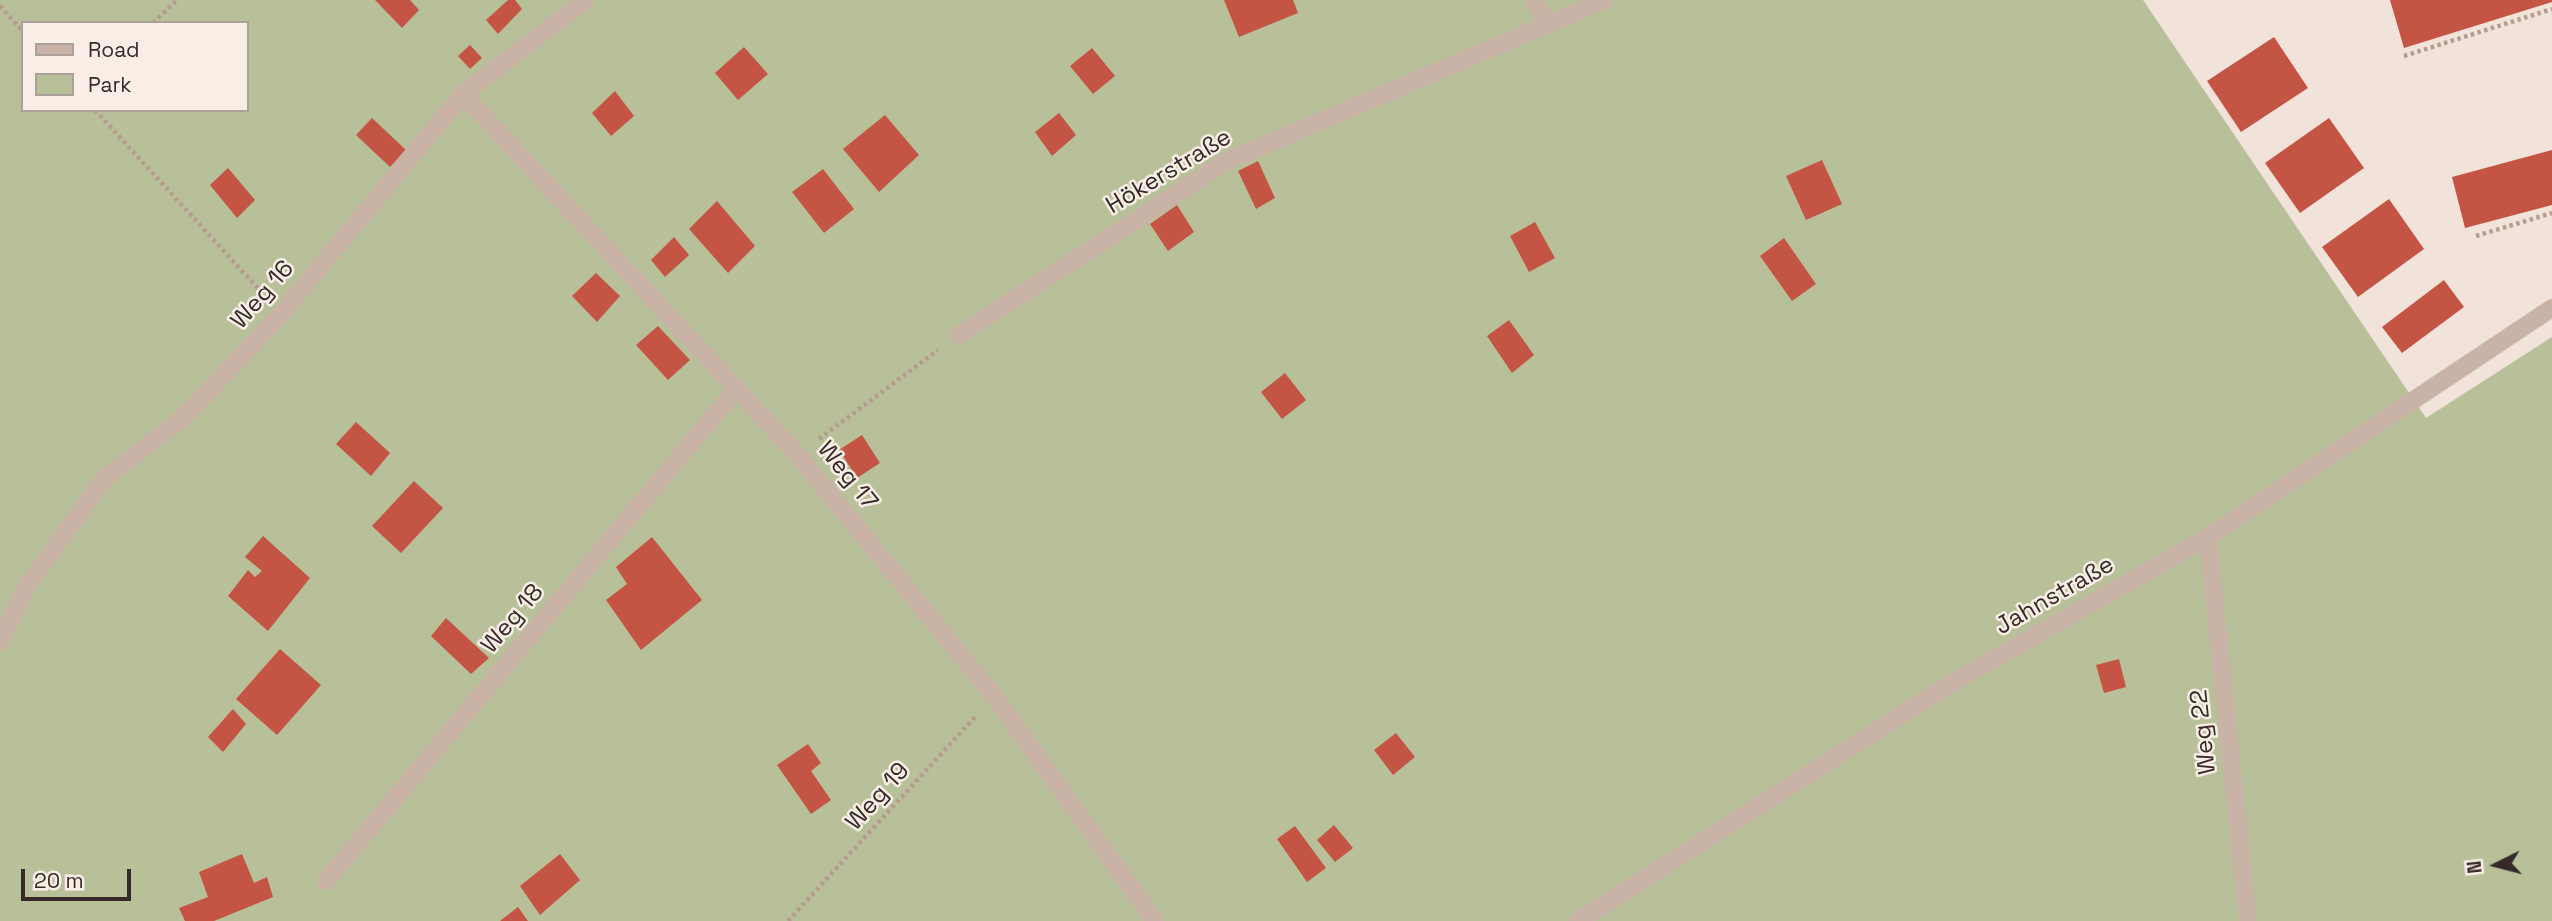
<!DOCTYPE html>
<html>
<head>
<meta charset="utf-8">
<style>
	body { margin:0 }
	#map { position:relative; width:2552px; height:921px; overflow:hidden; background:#f1e3da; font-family:"Space Grotesk",sans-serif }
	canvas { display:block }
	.legend { position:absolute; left:21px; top:21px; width:228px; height:91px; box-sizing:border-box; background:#f9eee6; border:2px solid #aba09a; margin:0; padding:9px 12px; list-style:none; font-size:21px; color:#352a27 }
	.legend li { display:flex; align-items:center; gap:14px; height:35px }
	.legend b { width:35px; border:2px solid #aba09a }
	.north { position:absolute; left:2461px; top:830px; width:70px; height:70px; -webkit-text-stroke:5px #f9eee6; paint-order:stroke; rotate:264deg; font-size:19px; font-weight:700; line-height:28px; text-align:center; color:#352a27 }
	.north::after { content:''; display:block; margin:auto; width:24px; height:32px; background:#352a27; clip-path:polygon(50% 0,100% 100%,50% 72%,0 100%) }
	.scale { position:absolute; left:21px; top:869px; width:110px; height:32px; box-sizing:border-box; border:4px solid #352a27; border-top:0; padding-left:9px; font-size:21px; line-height:24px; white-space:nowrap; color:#352a27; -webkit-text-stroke:5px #f9eee6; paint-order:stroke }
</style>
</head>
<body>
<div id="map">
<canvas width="2552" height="921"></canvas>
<ul class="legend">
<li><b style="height:9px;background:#c9b2a6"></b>Road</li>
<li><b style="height:19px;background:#b8c09a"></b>Park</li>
</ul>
<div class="north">N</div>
<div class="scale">20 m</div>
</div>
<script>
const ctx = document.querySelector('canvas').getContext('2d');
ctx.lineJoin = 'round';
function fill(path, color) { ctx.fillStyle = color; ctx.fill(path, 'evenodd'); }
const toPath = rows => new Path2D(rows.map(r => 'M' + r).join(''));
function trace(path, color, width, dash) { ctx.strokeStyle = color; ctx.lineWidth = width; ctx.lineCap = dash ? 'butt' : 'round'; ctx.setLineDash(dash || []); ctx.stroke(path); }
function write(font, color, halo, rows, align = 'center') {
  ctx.font = font + ' "Space Grotesk",sans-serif'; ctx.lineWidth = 5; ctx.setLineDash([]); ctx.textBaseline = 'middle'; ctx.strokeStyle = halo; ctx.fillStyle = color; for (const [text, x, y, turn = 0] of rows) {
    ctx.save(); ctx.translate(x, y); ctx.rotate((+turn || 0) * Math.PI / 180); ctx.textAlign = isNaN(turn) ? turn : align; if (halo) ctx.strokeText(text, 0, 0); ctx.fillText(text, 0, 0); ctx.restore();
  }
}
fill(toPath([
	[0,0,2143,0,2426,418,2552,337,2552,921,0,921],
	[23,23,247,23,247,110,23,110]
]), '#b8c09a');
fill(toPath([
	[375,0,410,0,419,10,402,28],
	[508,0,515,0,522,9,498,34,486,20],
	[1224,0,1293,0,1298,13,1239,37],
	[2390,0,2552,0,2552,2,2404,48],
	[2274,37,2308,88,2241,132,2207,81],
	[470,45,482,58,470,69,458,56],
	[744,47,768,74,738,100,715,73],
	[1092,48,1115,76,1093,94,1070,66],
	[615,91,634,116,611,136,592,113],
	[1059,113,1076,135,1052,156,1035,132],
	[885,115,919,155,879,192,843,149],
	[372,118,406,150,390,167,356,135],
	[2329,118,2364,168,2300,213,2265,163],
	[2552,150,2552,205,2465,228,2452,177],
	[1822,160,1842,204,1806,220,1786,176],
	[1258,161,1275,198,1256,209,1238,171],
	[228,168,255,200,237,218,210,185],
	[823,169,854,209,824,233,792,192],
	[2389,199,2424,249,2358,297,2322,247],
	[717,201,755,246,728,273,689,229],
	[1177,205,1194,232,1168,251,1150,224],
	[1535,222,1555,258,1529,272,1510,236],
	[674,237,689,255,665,277,651,260],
	[1784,238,1816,284,1792,301,1760,256],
	[596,273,620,296,597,322,572,296],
	[2444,280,2464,307,2402,353,2382,327],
	[1509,320,1534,355,1512,373,1487,336],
	[658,326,690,360,668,380,636,345],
	[1285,373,1306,400,1282,419,1261,392],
	[356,422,390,453,371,476,336,444],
	[862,435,880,463,857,478,839,450],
	[414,481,443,508,401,553,372,526],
	[263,536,310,578,268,631,228,596,248,570,255,577,262,571,245,557],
	[652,537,702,600,641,650,606,600,627,584,616,567],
	[446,618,489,658,471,674,431,636],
	[280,649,321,685,277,735,236,699],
	[2119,659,2126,687,2104,693,2096,665],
	[233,709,246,724,223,752,208,737],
	[1396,733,1415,757,1393,775,1374,750],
	[808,744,821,763,811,771,831,800,811,814,777,765],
	[1334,825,1353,848,1335,862,1317,840],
	[1295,826,1326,868,1307,882,1277,839],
	[242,854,254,883,267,877,273,897,214,921,185,921,179,908,208,897,199,872],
	[560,854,580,880,540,915,520,886],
	[518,907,528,921,500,921]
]), '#c45444');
trace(toPath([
	[0,6,23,31],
	[153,23,177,0],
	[2404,56,2552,9],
	[95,110,264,295],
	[2476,236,2552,213],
	[819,439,938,350],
	[788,921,975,717]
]), '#b59b90', 4.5, [3.5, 3.5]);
trace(toPath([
	[1533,0,1549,25],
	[463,94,798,455,994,696,1155,921],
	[959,335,1227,161,1605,0],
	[2208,537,2248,921],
	[0,642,28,585,103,480,185,416,281,314,463,94,586,0],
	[326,881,737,388],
	[1578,921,1947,686,2208,537,2552,308]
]), '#c9b2a6', 18);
write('24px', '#352a27', '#f9eee6', [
	["Hökerstraße",1169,172,-31],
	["Weg 16",263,295,-49],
	["Weg 17",847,476,51],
	["Jahnstraße",2055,596,-30],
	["Weg 18",513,619,-50],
	["Weg 22",2204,732,-96],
	["Weg 19",878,797,-48]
]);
</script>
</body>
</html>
